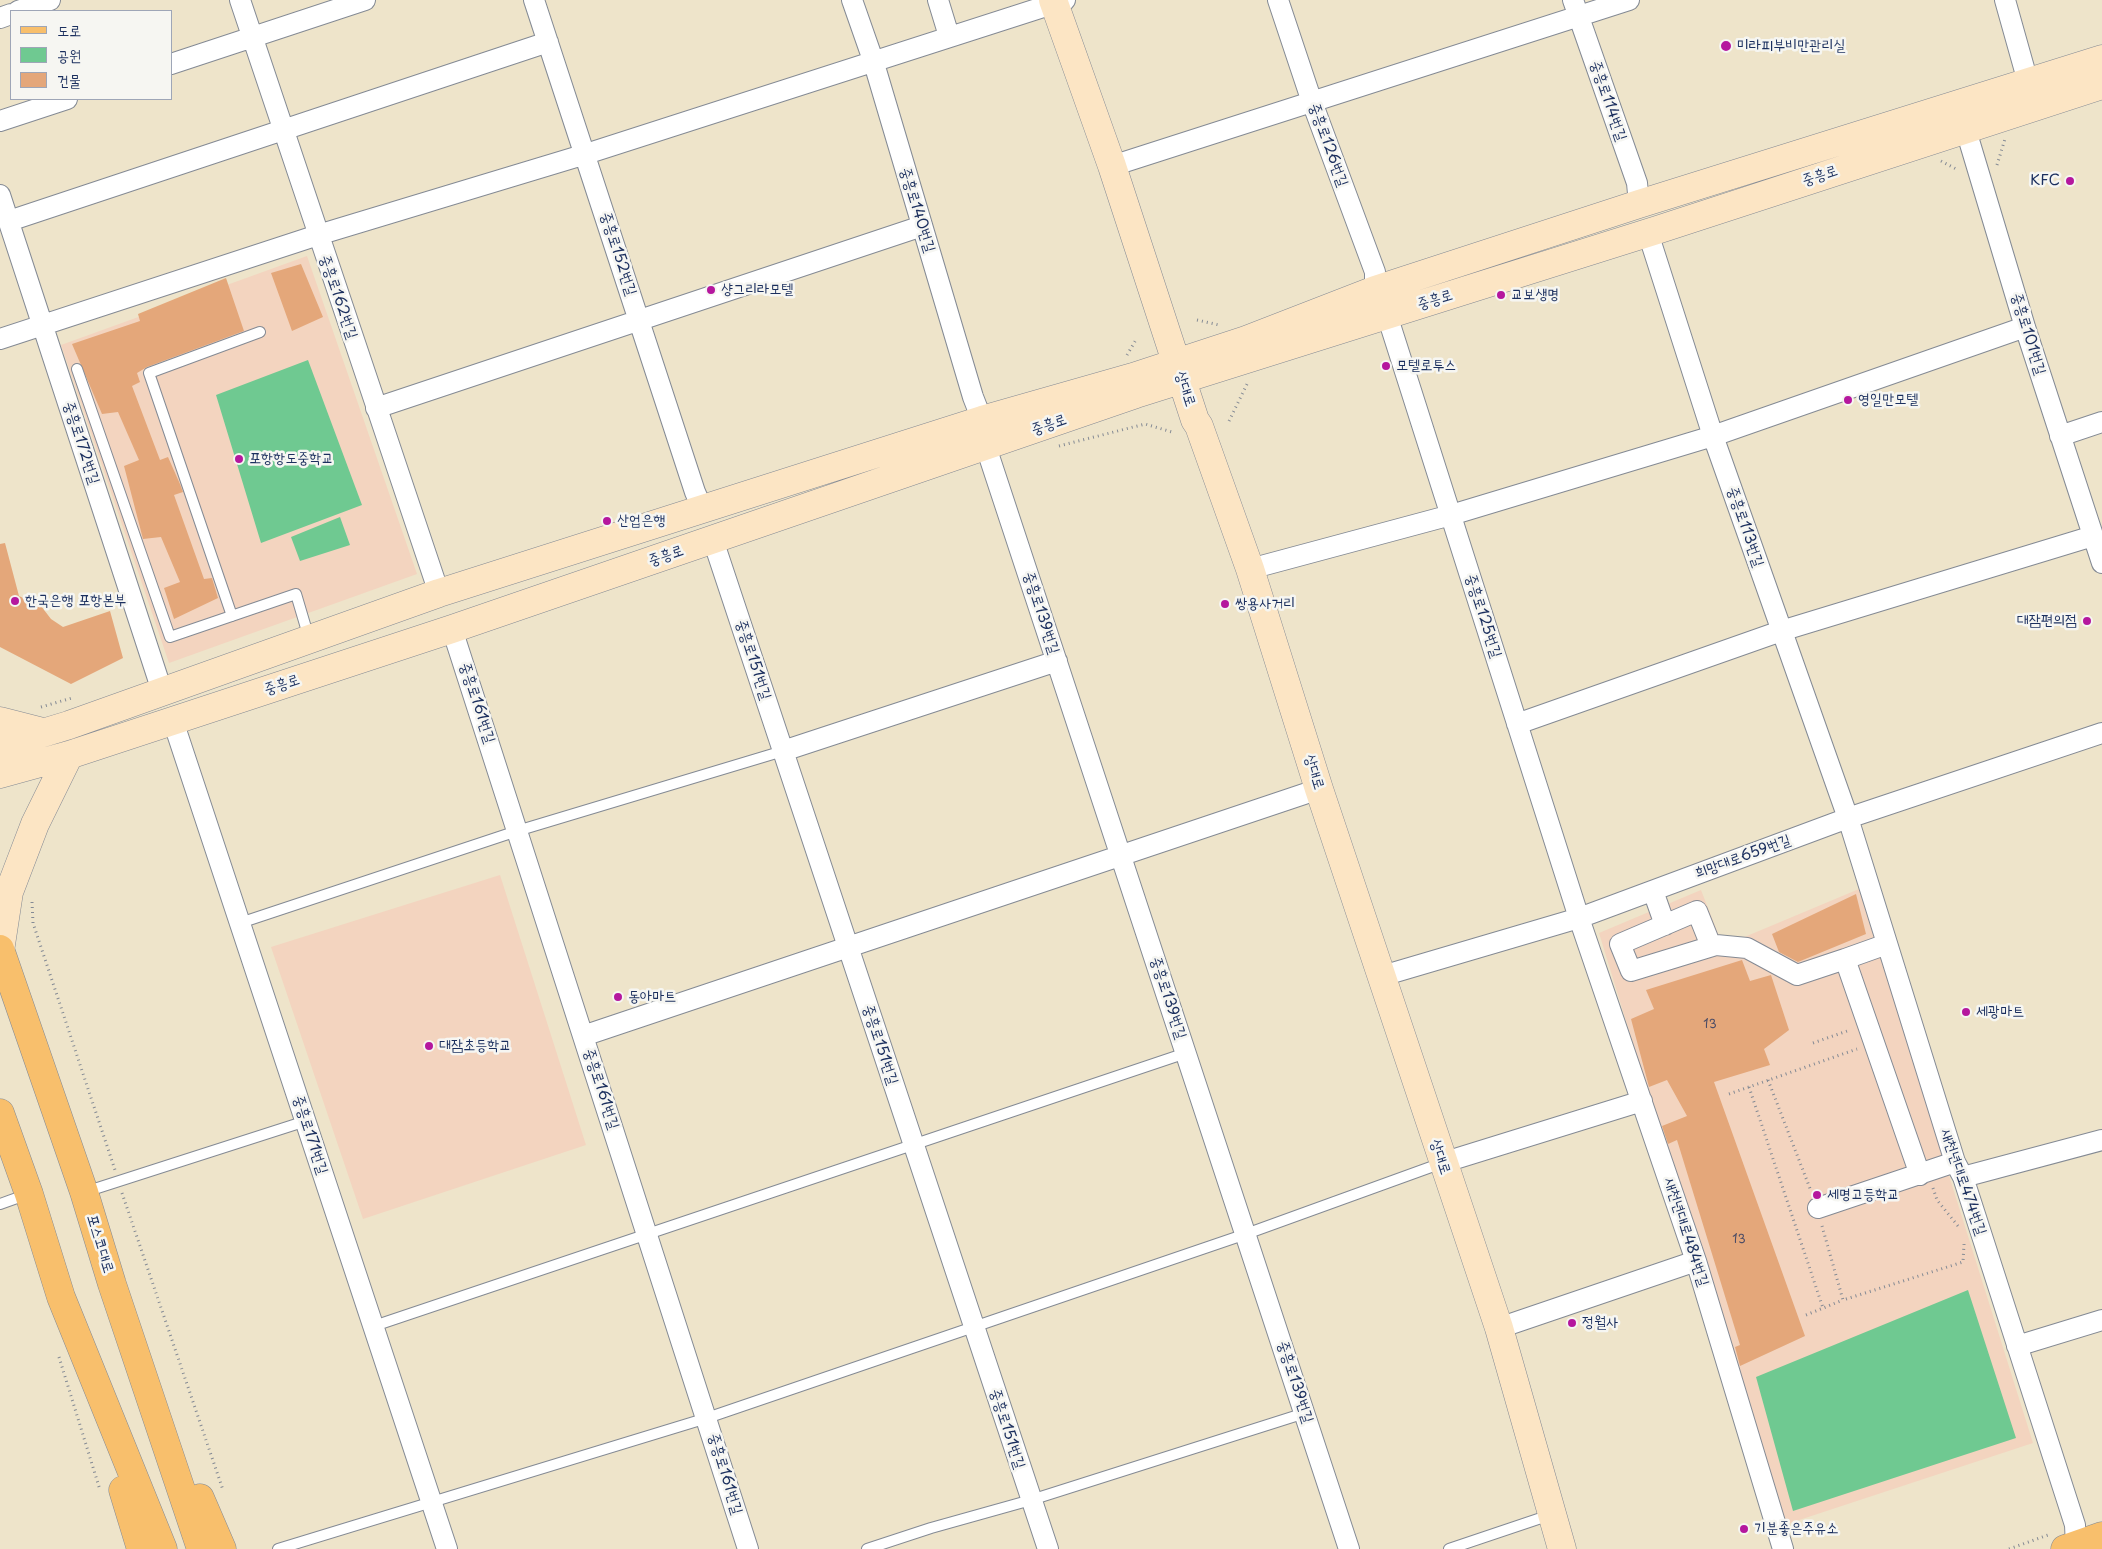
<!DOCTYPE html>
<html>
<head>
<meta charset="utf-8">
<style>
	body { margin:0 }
	#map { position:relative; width:2102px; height:1549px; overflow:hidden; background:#eee4ca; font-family:"Playpen Sans","Poor Story",sans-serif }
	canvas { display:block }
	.legend { position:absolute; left:10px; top:10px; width:162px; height:90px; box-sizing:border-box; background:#f6f6f2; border:1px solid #9ea6b7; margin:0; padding:6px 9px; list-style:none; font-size:15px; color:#1b2f5e }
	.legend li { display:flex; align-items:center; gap:10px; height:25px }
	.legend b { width:25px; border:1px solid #9ea6b7 }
</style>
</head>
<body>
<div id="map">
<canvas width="2102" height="1549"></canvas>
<ul class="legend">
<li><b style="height:6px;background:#f8bf6c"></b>도로</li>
<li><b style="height:14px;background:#6fc991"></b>공원</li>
<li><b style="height:14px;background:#e4a77a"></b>건물</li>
</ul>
</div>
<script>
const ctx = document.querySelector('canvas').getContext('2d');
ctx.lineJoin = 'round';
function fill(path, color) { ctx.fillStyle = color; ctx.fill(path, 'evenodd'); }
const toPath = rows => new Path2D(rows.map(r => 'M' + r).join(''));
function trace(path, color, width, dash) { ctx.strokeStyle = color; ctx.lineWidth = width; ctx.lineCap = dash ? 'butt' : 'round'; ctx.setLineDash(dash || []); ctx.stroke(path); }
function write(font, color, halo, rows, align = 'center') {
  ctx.font = font + ' "Playpen Sans","Poor Story",sans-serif'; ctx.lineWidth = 5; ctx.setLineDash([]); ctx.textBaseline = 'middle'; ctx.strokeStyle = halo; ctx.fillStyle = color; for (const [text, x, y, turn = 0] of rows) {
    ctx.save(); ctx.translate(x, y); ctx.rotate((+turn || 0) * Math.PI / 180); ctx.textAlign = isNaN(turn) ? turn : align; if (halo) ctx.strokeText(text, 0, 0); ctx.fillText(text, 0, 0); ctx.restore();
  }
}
fill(toPath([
	[307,256,417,574,169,663,61,345],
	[500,875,586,1145,363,1219,271,947],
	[1859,889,2033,1443,1781,1526,1599,933,1701,890,1723,946]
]), '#f3d4bf');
fill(toPath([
	[308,360,362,505,261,543,216,395],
	[340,517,350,545,300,561,291,537],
	[1968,1290,2016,1438,1793,1511,1756,1377]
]), '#6fc991');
fill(toPath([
	[301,264,323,317,292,331,271,273],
	[226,278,244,331,147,367,137,373,140,382,132,386,160,460,168,457,180,484,183,492,174,495,204,579,212,578,218,598,174,619,164,588,180,582,161,537,143,539,124,466,139,460,118,412,102,414,72,344,140,321,138,314],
	[5,543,19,596,41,606,51,619,63,627,110,611,123,658,71,684,0,647,0,544],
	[1856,894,1866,934,1798,962,1779,952,1772,934],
	[1742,960,1750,981,1771,975,1789,1030,1764,1049,1770,1065,1714,1082,1805,1336,1740,1366,1735,1347,1740,1345,1677,1140,1668,1144,1662,1126,1687,1116,1667,1080,1649,1087,1631,1019,1654,1009,1646,990]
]), '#e4a77a');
const lane = toPath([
	[77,369,170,637,296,594,309,638],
	[232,616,149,373,260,332],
	[240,923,517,831,783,751],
	[85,1192,306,1121],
	[0,1204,28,1194],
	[374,1326,1186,1053],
	[278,1549,707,1418,1246,1234,1442,1163],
	[867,1549,931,1528,1031,1500,1305,1413],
	[1449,1549,1550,1515]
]);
const street = toPath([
	[240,0,439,593],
	[534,0,695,492,702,508],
	[852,0,873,60,973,397,982,420],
	[938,0,949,36],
	[1278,0,1312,102,1375,272,1375,290],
	[1573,0,1637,183,1639,204],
	[2005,0,2028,82],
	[18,11,50,0],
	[0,18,11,14],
	[171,64,365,0],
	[1962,117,2025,327,2102,563],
	[0,121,67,99],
	[1112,166,1629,0],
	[0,195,162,691],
	[9,221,548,42],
	[1648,233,1713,436,1848,818,1955,1162,1963,1177,2075,1525,2076,1546],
	[1387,315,1579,918,1696,1261,1783,1549],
	[0,339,318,235,586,154,1065,0],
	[376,408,922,226],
	[2060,436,2102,422],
	[986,447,1349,1549],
	[713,540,1048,1549],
	[1250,569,1451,515,1713,436,2025,327],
	[452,629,748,1549],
	[173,721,447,1549],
	[1517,724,1781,631,2093,536],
	[783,751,1057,661],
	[1653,891,1665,925],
	[1711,946,1697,911,1620,944,1631,971,1716,945,1747,948,1797,975,1845,959,1920,1175],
	[1845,959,1887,944],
	[1382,976,1579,918,1848,818,2102,733],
	[583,1036,1319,789],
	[1442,1163,1642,1101],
	[1963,1177,2102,1140],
	[1818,1208,1955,1162],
	[1499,1328,1696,1261],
	[2017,1346,2102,1320]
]);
const secondary = toPath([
	[1053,0,1112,166,1195,420,1199,426,1250,569,1319,789,1499,1328,1562,1549],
	[0,721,43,732],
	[0,746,69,725,439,593,982,420,1133,377,1246,340,1375,290,1639,204,2102,59],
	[0,774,69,755,452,629,1136,394,1657,230,2102,85],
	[0,951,9,892,35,824,69,755]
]);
const primary = toPath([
	[0,949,84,1192,112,1284,201,1549],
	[0,1113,29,1194,61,1297,163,1549],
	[123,1490,141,1549],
	[200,1498,222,1549],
	[2065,1549,2102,1536]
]);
trace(lane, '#848a94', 12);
trace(street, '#848a94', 22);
trace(secondary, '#848a94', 29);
trace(primary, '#848a94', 29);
trace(toPath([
	[1941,161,1958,170],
	[1997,165,2005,139],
	[1197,320,1219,325],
	[1127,355,1137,338],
	[1229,421,1247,384],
	[1059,446,1145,424,1172,432],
	[41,707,72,698],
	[32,902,33,923,115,1170],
	[1813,1043,1850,1030],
	[1768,1080,1811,1191],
	[1749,1087,1823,1308],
	[1729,1094,1857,1049],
	[1933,1188,1937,1200,1958,1226],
	[122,1193,223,1490],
	[1822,1226,1843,1300,1963,1262,1964,1244],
	[1806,1315,1843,1300],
	[59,1357,100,1490],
	[2009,1549,2048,1535]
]), '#848a94', 3, [1, 4]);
trace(lane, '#fff', 10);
trace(street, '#fff', 20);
trace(secondary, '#fce5c4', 28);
trace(primary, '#f8bf6c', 28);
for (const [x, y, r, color] of [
	[1726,46,6,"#b5179e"],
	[2070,181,5,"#b5179e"],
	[711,290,5,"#b5179e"],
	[1501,295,5,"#b5179e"],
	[1386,366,5,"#b5179e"],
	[1848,400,5,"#b5179e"],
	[239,459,5,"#b5179e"],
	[607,521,5,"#b5179e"],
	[15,601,5,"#b5179e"],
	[1225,604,5,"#b5179e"],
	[2087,621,5,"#b5179e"],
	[618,997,5,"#b5179e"],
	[1966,1012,5,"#b5179e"],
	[429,1046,5,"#b5179e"],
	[1817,1195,5,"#b5179e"],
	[1572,1323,5,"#b5179e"],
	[1744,1529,5,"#b5179e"]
]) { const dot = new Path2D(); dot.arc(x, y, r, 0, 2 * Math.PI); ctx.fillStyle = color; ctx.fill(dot); trace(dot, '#f6f6f2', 2); }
write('12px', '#4d4d65', null, [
	["13",1710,1025],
	["13",1739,1240]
]);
write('15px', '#1b2f5e', '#f6f6f2', [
	["미라피부비만관리실",1737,46],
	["KFC",2060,181,"right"],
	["샹그리라모텔",721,290],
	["교보생명",1511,295],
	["모텔로투스",1396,366],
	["영일만모텔",1858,400],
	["포항항도중학교",249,459],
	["산업은행",617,521],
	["한국은행 포항본부",25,601],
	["쌍용사거리",1235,604],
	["대잠편의점",2077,621,"right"],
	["동아마트",628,997],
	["세광마트",1976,1012],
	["대잠초등학교",439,1046],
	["세명고등학교",1827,1195],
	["정월사",1582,1323],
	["기분좋은주유소",1754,1529]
], 'left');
write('15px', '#1b2f5e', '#f6f6f2', [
	["중흥로114번길",1608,101,71],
	["중흥로126번길",1328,145,70],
	["중흥로",1820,176,-18],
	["중흥로140번길",917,210,73],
	["중흥로152번길",618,254,72],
	["중흥로162번길",338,297,71],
	["중흥로",1435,300,-17],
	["중흥로101번길",2028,334,73],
	["상대로",1185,389,72],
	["중흥로",1049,425,-19],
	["중흥로172번길",81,443,72],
	["중흥로113번길",1745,527,71],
	["중흥로",666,556,-19],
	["중흥로139번길",1041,613,72],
	["중흥로125번길",1483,616,72],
	["중흥로151번길",753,660,72],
	["중흥로",282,685,-18],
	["중흥로161번길",477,703,72],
	["상대로",1314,772,73],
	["희망대로659번길",1743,857,-20],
	["중흥로139번길",1168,998,72],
	["중흥로151번길",880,1045,72],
	["중흥로161번길",601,1089,72],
	["중흥로171번길",310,1135,72],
	["상대로",1440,1157,72],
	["새천년대로474번길",1963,1182,71],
	["새천년대로484번길",1686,1232,72],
	["포스코대로",100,1244,73],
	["중흥로139번길",1295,1382,72],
	["중흥로151번길",1007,1429,72],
	["중흥로161번길",725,1474,73]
]);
</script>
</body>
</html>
